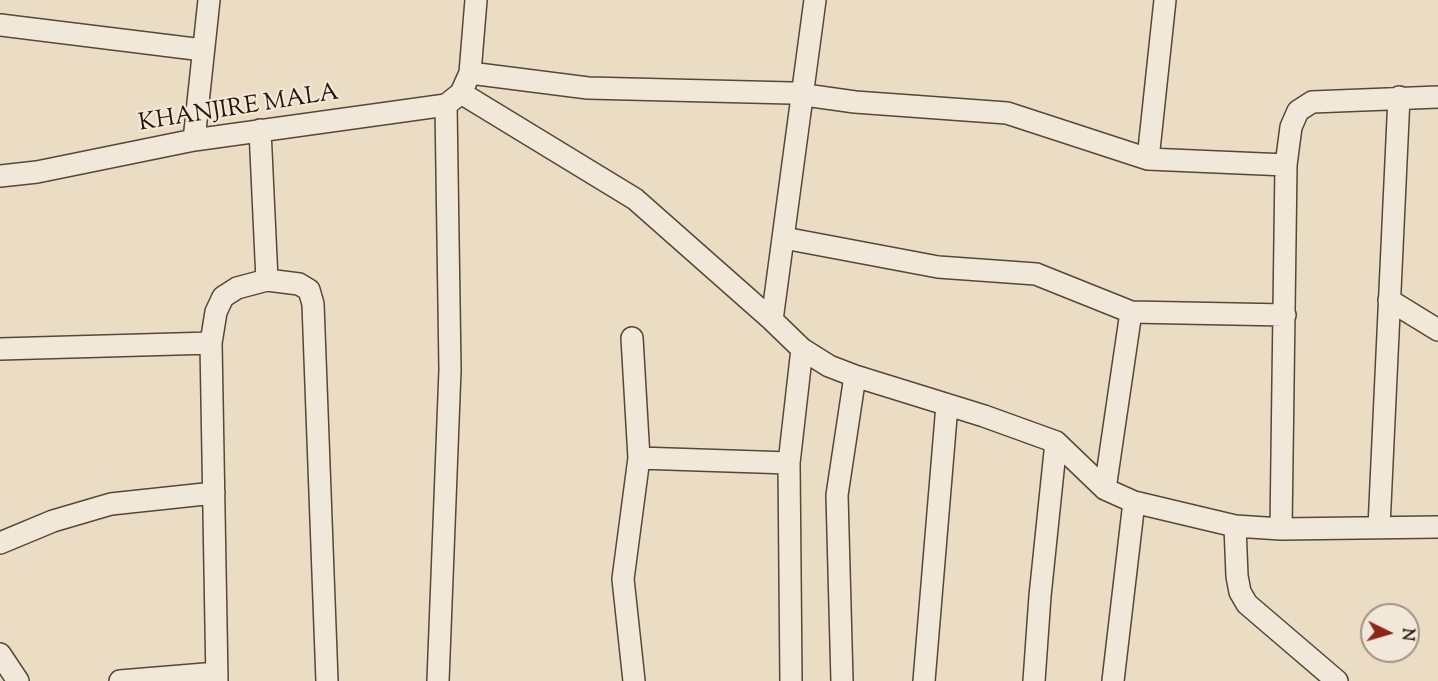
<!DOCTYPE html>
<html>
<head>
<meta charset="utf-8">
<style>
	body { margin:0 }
	#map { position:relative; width:1438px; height:681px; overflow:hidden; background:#ebdcc4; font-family:"Sorts Mill Goudy",serif }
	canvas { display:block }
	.north { position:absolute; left:1360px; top:603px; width:60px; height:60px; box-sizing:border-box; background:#f2e8d9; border:2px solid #a09486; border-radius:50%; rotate:95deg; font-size:16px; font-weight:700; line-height:24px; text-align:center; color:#251509 }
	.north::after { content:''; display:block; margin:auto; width:21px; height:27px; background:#8f2418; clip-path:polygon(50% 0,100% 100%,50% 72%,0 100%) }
</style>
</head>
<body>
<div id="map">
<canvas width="1438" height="681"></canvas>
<div class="north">N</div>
</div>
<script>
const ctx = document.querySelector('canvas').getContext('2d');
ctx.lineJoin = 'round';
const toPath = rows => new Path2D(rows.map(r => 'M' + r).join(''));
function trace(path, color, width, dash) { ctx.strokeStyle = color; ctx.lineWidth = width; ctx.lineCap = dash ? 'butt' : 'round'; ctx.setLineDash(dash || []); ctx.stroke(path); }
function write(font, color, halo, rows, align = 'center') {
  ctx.font = font + ' "Sorts Mill Goudy",serif'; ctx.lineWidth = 4.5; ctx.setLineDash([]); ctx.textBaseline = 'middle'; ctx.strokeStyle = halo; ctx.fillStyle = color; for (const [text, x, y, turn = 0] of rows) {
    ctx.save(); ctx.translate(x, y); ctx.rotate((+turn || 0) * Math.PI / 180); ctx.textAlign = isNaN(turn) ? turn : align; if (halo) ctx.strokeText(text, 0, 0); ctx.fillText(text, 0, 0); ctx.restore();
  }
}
const minor = toPath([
	[0,25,203,50],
	[470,73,588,88,791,93,855,102,1007,113,1148,159,1286,165],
	[461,93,635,199,772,320,802,349,829,366,855,376,984,416,1056,442,1105,489,1134,502,1235,526,1281,529,1438,527],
	[260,130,267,280],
	[194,140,209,0],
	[1148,159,1165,0],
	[0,176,37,172,194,140,446,105,461,93,470,73,476,0],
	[784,238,938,267,1036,274,1131,312,1285,315],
	[1389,300,1438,330],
	[772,320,815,0],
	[632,338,639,458],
	[211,343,216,312,223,297,237,288,267,280,299,284,309,290,313,304,327,681],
	[0,349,211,343,217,681],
	[1105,489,1131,312],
	[1235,526,1237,576,1240,592,1247,604,1337,681],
	[1379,527,1399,97],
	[1281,529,1286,165,1291,127,1298,111,1312,102,1438,97],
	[0,543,53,521,111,504,214,493],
	[0,654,18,681],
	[120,681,217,673],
	[438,681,450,370,446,105],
	[634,681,623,579,639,458,789,463],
	[791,681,789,463,802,349],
	[842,681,837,495,855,376],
	[924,681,947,405],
	[1034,681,1040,596,1056,442],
	[1113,681,1134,502]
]);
trace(minor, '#564738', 24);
trace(minor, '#f2e8d9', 21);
write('24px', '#251509', '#f2e8d9', [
	["KHANJIRE MALA",239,110,-9]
]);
</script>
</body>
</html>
